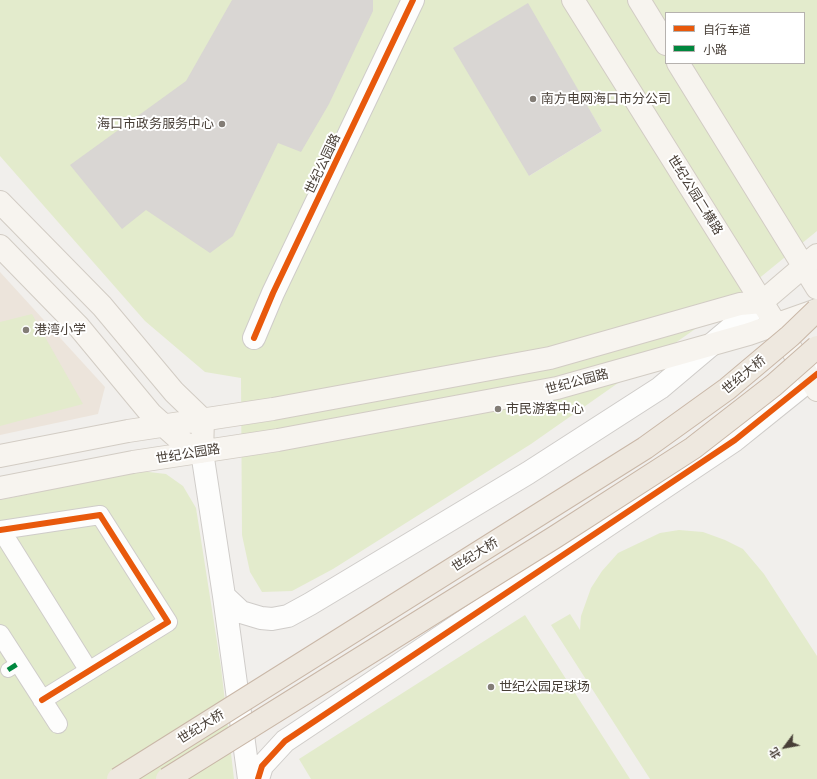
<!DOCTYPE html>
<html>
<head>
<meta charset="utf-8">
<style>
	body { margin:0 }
	#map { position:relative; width:817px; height:779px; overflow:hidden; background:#f1efec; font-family:Quicksand,"Noto Sans SC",sans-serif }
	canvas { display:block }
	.legend { position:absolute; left:665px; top:12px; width:140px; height:52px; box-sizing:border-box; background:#fff; border:1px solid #b6b2af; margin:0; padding:5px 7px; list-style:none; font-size:12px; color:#483f37 }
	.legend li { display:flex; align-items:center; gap:8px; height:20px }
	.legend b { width:20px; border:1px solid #b6b2af }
	.north { position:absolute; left:765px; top:727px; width:40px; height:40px; -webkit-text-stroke:3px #fff; paint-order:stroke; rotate:238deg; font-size:11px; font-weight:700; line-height:16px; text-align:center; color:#483f37 }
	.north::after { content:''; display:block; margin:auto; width:14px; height:18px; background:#483f37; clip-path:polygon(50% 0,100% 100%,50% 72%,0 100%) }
</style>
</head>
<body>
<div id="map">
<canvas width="817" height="779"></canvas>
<ul class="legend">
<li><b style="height:5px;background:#e8590c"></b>自行车道</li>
<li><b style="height:5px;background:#00873e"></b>小路</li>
</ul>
<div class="north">北</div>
</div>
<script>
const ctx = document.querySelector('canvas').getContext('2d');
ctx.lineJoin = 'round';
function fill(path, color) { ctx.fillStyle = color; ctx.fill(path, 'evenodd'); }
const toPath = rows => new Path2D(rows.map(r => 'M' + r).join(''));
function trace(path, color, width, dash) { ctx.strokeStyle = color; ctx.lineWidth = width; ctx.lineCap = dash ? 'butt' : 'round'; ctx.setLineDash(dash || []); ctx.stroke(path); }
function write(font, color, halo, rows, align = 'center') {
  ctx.font = font + ' Quicksand,"Noto Sans SC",sans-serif'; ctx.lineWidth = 4; ctx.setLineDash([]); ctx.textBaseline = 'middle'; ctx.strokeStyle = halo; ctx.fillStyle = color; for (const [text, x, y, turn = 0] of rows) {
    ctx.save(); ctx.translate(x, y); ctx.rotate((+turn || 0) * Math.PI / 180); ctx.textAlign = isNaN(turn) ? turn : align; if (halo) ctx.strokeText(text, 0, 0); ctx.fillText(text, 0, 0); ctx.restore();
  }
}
fill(toPath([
	[0,272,105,387,98,414,0,435]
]), '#ece4db');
fill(toPath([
	[0,0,817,0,817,231,708,320,531,444,333,569,292,591,262,592,250,572,242,535,241,378,205,372,145,321,0,156],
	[666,13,804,13,804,63,666,63],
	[564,67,602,131,529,176],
	[32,314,83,404,0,426,0,322],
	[140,471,166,474,183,486,196,508,221,667,234,779,0,779,0,500],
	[679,530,703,532,725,540,743,549,764,574,817,656,817,779,650,779,551,625,570,614,580,630,581,616,591,588,602,571,618,553,660,533],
	[525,615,630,779,311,779,299,759]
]), '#e3ebcc');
fill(toPath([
	[232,0,373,0,373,11,329,104,301,152,278,143,233,236,210,253,146,210,122,229,70,165,186,81],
	[528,3,602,131,529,176,453,48]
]), '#d9d6d3');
const pedestrian = toPath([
	[8,670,19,663]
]);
const minor = toPath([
	[0,530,100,515,168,622,42,700],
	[1,530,89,671],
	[0,634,58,724]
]);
const tertiary = toPath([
	[254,338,273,293,413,0],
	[202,452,224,596,249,779],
	[224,596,241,612,261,618,272,619,288,616,310,604,528,473,660,388,762,302],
	[258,779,262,766,285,741,735,440,817,374]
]);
const secondary = toPath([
	[573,0,817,390],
	[639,0,666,44],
	[678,63,817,288],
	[0,202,102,306,174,392,203,420,202,452,181,441,151,414,79,327,0,246],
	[0,456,128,431,273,409,550,358,740,304,762,302,817,255],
	[0,488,133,462,278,440,557,388,749,334,817,310]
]);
trace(pedestrian, '#cfccc9', 16);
trace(minor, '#cfccc9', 20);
trace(tertiary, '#cfccc9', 24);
trace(secondary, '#d2ccc4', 24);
trace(pedestrian, '#fdfdfc', 14);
trace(minor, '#fdfdfc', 18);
trace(tertiary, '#fdfdfc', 22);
trace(secondary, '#f7f4ef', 22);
const trunkBridge = toPath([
	[118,779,645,448,727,389,790,336,817,310],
	[167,779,555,537,693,448,774,385,817,347]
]);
trace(trunkBridge, '#c9b7a7', 24, []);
trace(trunkBridge, '#eee8df', 22);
trace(toPath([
	[8,670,19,663]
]), '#00873e', 5, [10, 5]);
trace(toPath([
	[254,338,273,293,413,0],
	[0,530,100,515,168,622,42,700],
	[258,779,262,766,285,741,735,440,817,374]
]), '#e8590c', 6);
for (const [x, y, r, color] of [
	[533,99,4,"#837d76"],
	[222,124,4,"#837d76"],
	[26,330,4,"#837d76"],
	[498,409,4,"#837d76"],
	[491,687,4,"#837d76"]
]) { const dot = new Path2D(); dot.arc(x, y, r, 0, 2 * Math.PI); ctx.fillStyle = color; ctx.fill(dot); trace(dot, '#fff', 1.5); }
write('13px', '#483f37', '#fff', [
	["南方电网海口市分公司",541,99],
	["海口市政务服务中心",214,124,"right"],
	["港湾小学",34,330],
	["市民游客中心",506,409],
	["世纪公园足球场",499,687]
], 'left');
write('13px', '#483f37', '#fff', [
	["世纪公园路",323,164,-65],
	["世纪公园二横路",695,195,58],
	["世纪大桥",744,375,-40],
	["世纪公园路",577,382,-15],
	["世纪公园路",188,454,-9],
	["世纪大桥",475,555,-32],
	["世纪大桥",201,727,-32]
]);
</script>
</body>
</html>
